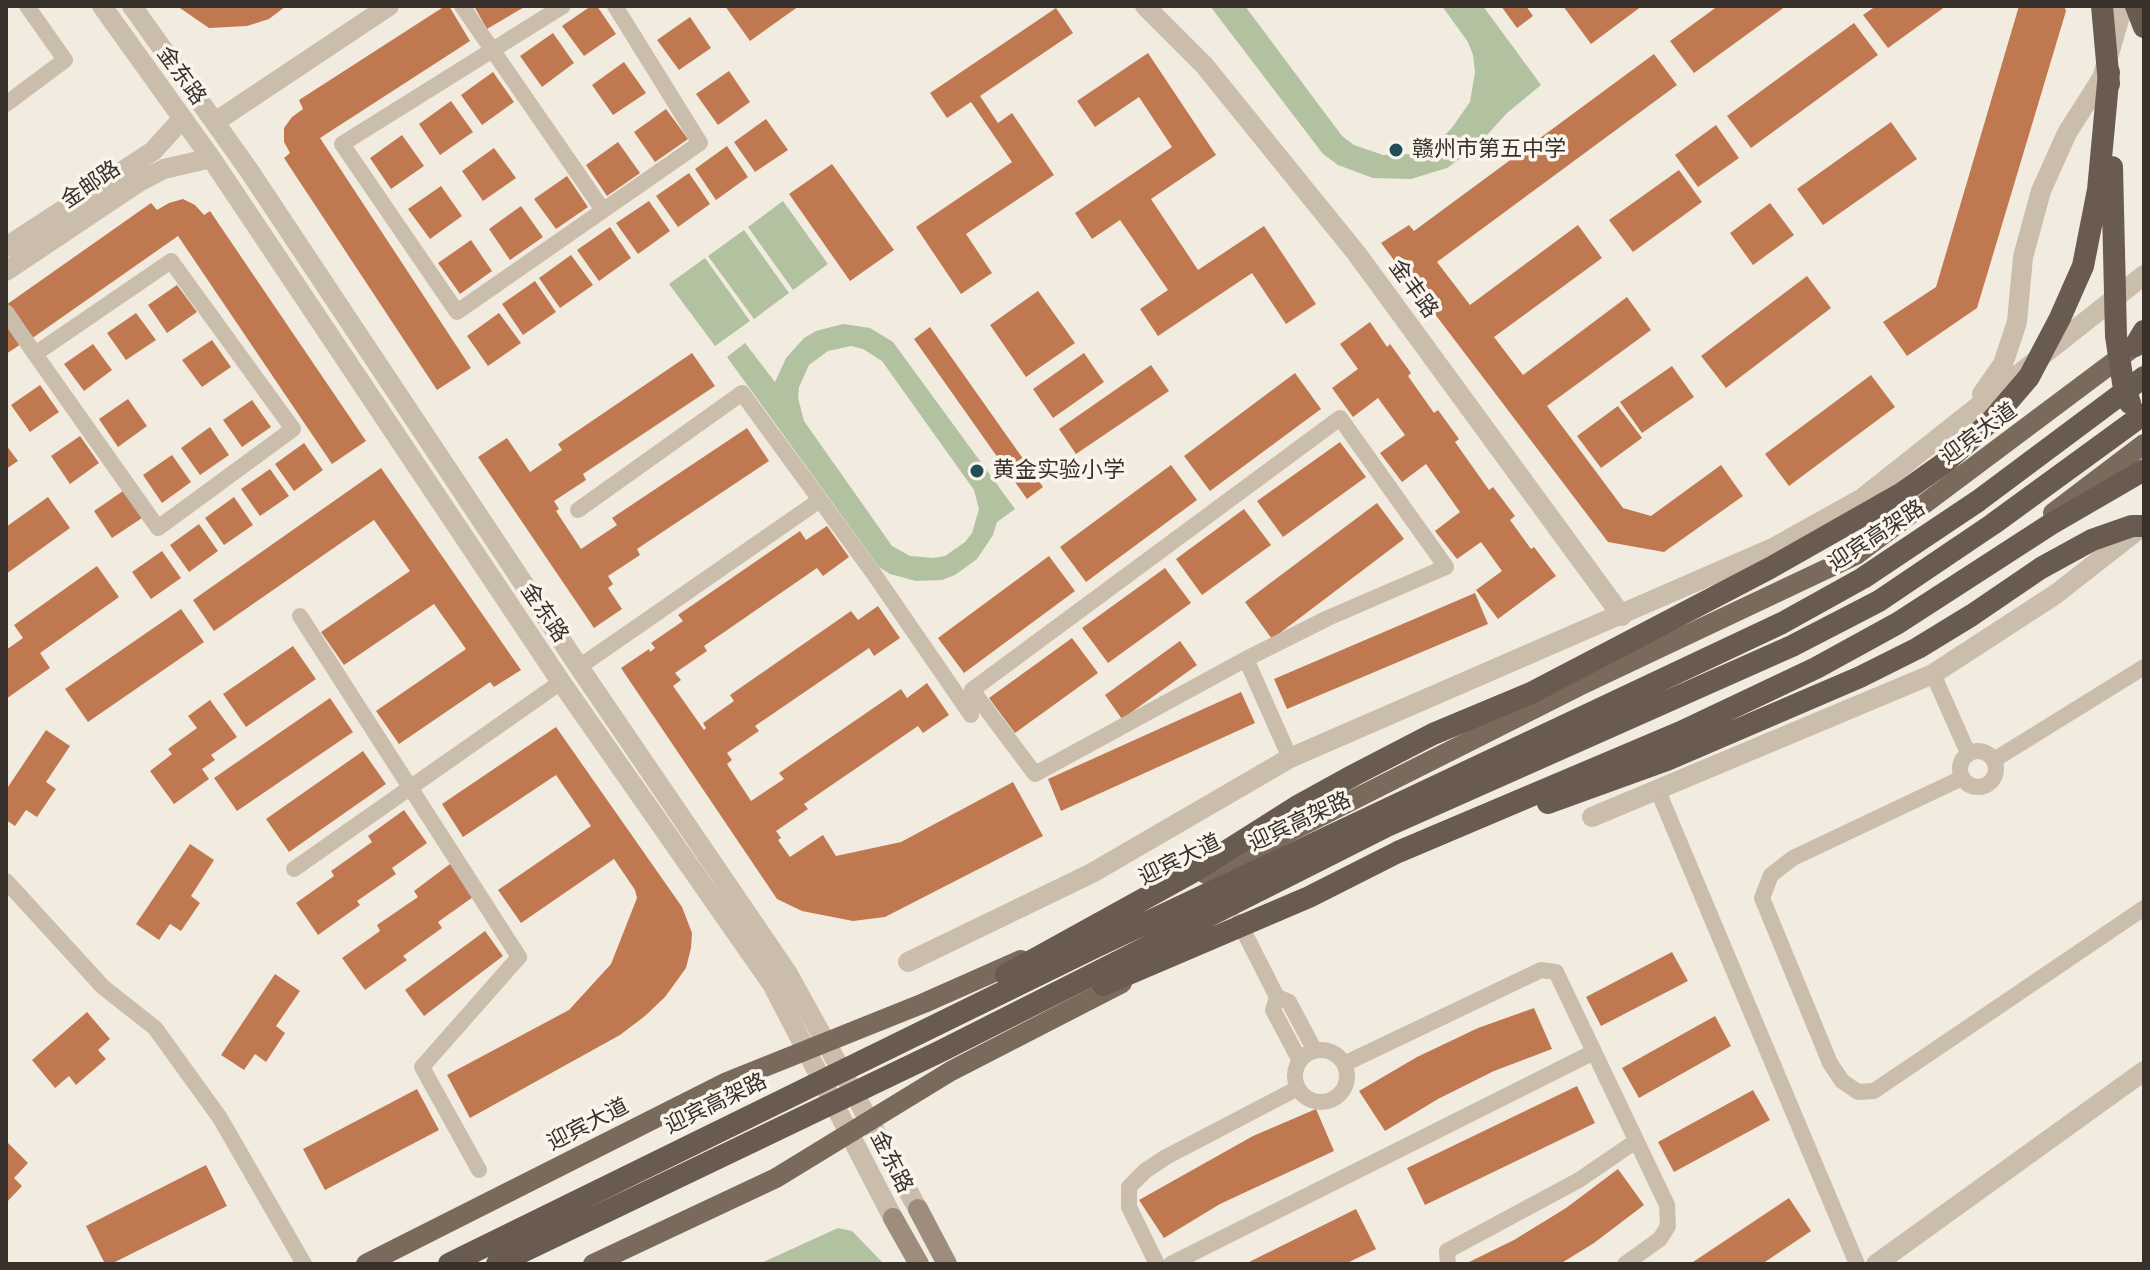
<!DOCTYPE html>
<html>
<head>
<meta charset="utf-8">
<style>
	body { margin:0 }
	#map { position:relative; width:2150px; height:1270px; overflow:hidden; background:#f2ece0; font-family:"Open Sans",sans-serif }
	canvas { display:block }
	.frame { position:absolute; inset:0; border:8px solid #38302b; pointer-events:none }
</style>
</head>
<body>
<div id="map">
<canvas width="2150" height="1270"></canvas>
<div class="frame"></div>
</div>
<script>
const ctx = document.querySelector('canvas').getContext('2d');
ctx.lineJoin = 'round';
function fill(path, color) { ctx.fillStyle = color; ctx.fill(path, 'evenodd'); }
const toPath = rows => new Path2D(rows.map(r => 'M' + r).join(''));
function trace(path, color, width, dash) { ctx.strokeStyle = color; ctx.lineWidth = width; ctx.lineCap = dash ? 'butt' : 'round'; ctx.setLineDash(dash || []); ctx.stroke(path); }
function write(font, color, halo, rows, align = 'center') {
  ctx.font = font + ' "Open Sans","Noto Sans SC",sans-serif'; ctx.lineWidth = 7; ctx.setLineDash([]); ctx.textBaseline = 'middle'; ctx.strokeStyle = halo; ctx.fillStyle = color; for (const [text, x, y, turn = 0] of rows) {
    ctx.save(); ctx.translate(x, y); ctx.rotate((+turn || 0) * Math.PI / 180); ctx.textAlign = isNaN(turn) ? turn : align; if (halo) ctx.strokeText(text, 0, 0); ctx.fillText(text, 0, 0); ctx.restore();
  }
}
fill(toPath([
	[1210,6,1245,6,1342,136,1354,145,1383,155,1411,154,1439,140,1451,129,1470,102,1475,72,1473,55,1468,42,1442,6,1483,6,1541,85,1507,113,1477,146,1447,168,1411,179,1373,178,1338,165,1323,154],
	[783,201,828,264,793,290,748,227],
	[744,230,789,293,754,319,708,256],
	[705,258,750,321,715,346,669,284],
	[843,324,870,328,893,342,1015,509,997,522,993,535,977,559,955,575,942,580,916,581,890,574,879,567,727,357,745,343,775,382,786,358,804,338,816,331],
	[851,346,863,349,882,361,974,490,979,509,972,533,965,542,945,556,933,558,910,556,892,546,804,421,798,398,799,387,809,365,828,351],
	[838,1228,852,1231,884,1264,759,1264]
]), '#b2c1a0');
fill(toPath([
	[177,6,286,6,269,19,247,26,209,28],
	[445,6,449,6,470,41,320,138,471,368,437,390,284,158,290,153,284,142,284,128,292,117,303,109,299,100],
	[474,6,526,6,487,29],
	[591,6,597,6,616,34,584,56,562,26],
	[725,6,799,6,750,41],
	[1501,6,1526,6,1533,16,1517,28],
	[1563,6,1642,6,1591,44],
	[1718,6,1786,6,1694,73,1670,41],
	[1876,6,1946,6,1888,48,1863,15],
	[2019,6,2064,6,2066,11,1977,308,1907,356,1883,322,1936,287],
	[1056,8,1073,33,980,96,998,123,1012,113,1054,175,966,234,992,273,961,294,916,227,1012,162,971,102,947,118,930,93],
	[690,17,711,48,679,70,657,40],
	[1854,23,1878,55,1751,148,1727,116],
	[553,33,574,63,542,87,520,56],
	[1148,53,1216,155,1151,199,1198,270,1264,226,1316,304,1286,324,1252,273,1158,336,1140,309,1168,290,1120,220,1092,239,1075,213,1172,147,1139,97,1095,127,1077,101],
	[1654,54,1677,85,1437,262,1470,305,1578,225,1602,258,1494,337,1523,375,1627,297,1651,330,1547,406,1623,508,1651,516,1721,465,1743,496,1664,552,1608,542,1381,243,1409,225,1414,231],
	[624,62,646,93,613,115,592,85],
	[729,71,750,102,718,125,696,94],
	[493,72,514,102,482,125,461,95],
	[451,101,473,132,440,155,419,124],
	[666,109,688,139,655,162,634,132],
	[766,119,788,150,755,172,734,142],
	[1891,122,1917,159,1823,225,1797,189],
	[1716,125,1739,158,1698,187,1675,155],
	[402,135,424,166,391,189,370,158],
	[618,142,640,173,607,196,586,165],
	[727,146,748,177,716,200,695,169],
	[494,148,516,178,483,201,462,171],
	[832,164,894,250,850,281,789,194],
	[1679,170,1702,202,1633,252,1609,220],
	[689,173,710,204,678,227,656,196],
	[567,176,588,207,556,229,534,199],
	[441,186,462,216,430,239,408,209],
	[183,199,195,205,204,215,210,211,366,441,332,464,178,236,31,339,6,305,151,203,157,210,169,203],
	[649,201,670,231,638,254,616,223],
	[1770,203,1794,235,1753,265,1730,233],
	[521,206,543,237,510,260,489,229],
	[610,227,631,258,599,281,577,250],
	[471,240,492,271,460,294,438,263],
	[571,255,593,285,560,308,539,278],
	[1807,276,1831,308,1726,388,1701,356],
	[535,281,556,312,523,335,502,304],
	[177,285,197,312,167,333,148,305],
	[1038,291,1075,343,1026,377,990,325],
	[136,313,156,340,126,360,107,333],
	[499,313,521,343,488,366,467,336],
	[6,322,21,344,6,354],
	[1370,322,1387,347,1390,344,1411,373,1408,376,1434,413,1438,410,1459,439,1455,442,1489,490,1493,487,1515,516,1510,520,1531,549,1534,547,1556,576,1498,619,1476,590,1502,571,1481,542,1457,559,1435,531,1460,512,1426,464,1402,482,1380,453,1405,435,1378,398,1353,417,1332,388,1358,369,1340,344],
	[930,327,1043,487,1027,499,914,339],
	[212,340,231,367,202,387,182,360],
	[93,344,112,370,84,391,64,364],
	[692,353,715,386,583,474,586,480,554,501,559,509,556,511,581,549,617,525,612,518,747,428,769,461,637,549,640,555,608,576,613,584,608,588,622,609,594,628,478,457,507,438,530,472,562,450,558,444],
	[1084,353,1104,382,1053,418,1033,389],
	[1151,365,1169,391,1076,454,1059,429],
	[1672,366,1694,397,1642,433,1620,402],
	[1295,373,1321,409,1210,491,1184,456],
	[1871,375,1895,407,1789,486,1765,454],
	[40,385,59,412,30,432,11,405],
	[128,399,147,426,118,447,99,419],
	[252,400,271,427,242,447,223,420],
	[1618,406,1642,438,1601,468,1577,436],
	[210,427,229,455,200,475,181,448],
	[80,436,99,463,70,484,51,456],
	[1340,442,1366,477,1283,537,1257,501],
	[304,443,323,470,294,491,275,464],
	[6,445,18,461,6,469],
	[172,455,191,482,162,503,143,475],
	[1171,465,1197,500,1086,582,1060,547],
	[381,468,521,670,494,687,490,682,399,744,376,711,466,649,434,604,344,665,321,632,410,571,374,520,214,631,193,600],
	[270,469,289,496,260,516,241,489],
	[123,491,142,518,112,538,94,511],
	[48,497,70,528,6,574,6,527],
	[234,497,253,525,224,545,205,518],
	[1377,503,1404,539,1272,639,1245,602],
	[1244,509,1271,545,1202,595,1176,559],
	[199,524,218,551,189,572,170,545],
	[827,526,849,557,823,576,817,568,704,646,707,651,675,673,681,680,673,686,704,730,706,728,703,723,734,701,730,695,851,611,858,620,878,606,900,638,874,656,869,648,755,726,759,731,727,753,732,760,727,764,751,801,784,779,779,773,901,689,907,698,927,683,949,715,923,733,918,726,804,804,808,809,776,831,781,838,778,840,790,857,823,835,836,856,901,842,1013,782,1043,836,885,917,853,921,802,911,777,899,621,668,649,649,650,652,655,648,651,643,683,621,678,615,800,531,806,540],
	[162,551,181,578,151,599,132,572],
	[1049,556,1075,591,964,673,938,638],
	[97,566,119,597,40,653,50,668,6,699,6,650,23,638,14,625],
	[1165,568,1191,603,1108,663,1082,628],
	[1475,593,1488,624,1287,709,1274,679],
	[181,609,204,642,88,722,65,689],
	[1072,638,1098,673,1015,733,989,698],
	[1180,641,1197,665,1122,719,1105,695],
	[293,646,316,679,246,727,223,694],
	[1241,692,1255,723,1061,811,1048,779],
	[330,698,353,732,237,811,214,778],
	[210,700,237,737,211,755,215,760,202,769,209,779,174,804,150,771,172,754,168,749,197,728,188,716],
	[556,727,682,907,692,933,691,948,686,968,665,997,645,1016,620,1035,470,1118,447,1075,569,1010,611,964,637,898,635,890,614,859,521,923,498,890,591,826,556,775,463,837,442,804],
	[46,730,70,746,46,782,56,789,37,817,26,810,15,826,6,820,6,790],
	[363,751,386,784,289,852,266,819],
	[404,810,427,843,392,868,396,874,357,901,360,905,318,935,296,903,334,876,331,871,372,842,368,836],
	[190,844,214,860,191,896,200,903,181,931,170,924,159,940,136,924],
	[450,864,473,897,438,922,442,928,403,956,407,960,365,990,342,958,380,931,377,925,418,897,414,891],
	[485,931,503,956,424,1016,405,990],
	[1672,952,1688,981,1601,1026,1586,997],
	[275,974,300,991,276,1026,285,1033,266,1062,255,1054,244,1070,221,1055],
	[1534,1008,1552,1049,1494,1071,1438,1099,1385,1131,1359,1091,1417,1057,1478,1028],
	[87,1012,110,1039,98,1050,106,1059,76,1085,69,1076,55,1088,32,1060],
	[1715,1016,1731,1046,1639,1098,1622,1068],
	[1577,1086,1595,1123,1425,1205,1407,1168],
	[417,1089,439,1130,325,1190,303,1149],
	[1753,1090,1770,1120,1674,1172,1658,1142],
	[1316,1109,1334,1151,1220,1204,1164,1238,1139,1200,1253,1136],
	[6,1141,28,1163,14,1178,22,1186,6,1203],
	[206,1165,227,1206,111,1264,105,1264,86,1226],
	[1618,1169,1644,1205,1594,1243,1560,1264,1465,1264,1514,1240,1566,1208],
	[1789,1198,1811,1231,1762,1264,1690,1264],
	[1356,1209,1376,1249,1345,1264,1245,1264]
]), '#c07850');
trace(toPath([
	[462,6,603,210],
	[563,6,342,144,457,312,700,143,615,6],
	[6,104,65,60,27,6],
	[6,312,35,354,158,528,293,429,171,261,35,354],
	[1340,418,1446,567,1328,618,1246,659,1035,774,972,690,1340,418],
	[578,510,742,393,874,574,971,715],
	[300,616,519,957,422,1067,479,1170],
	[1246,659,1290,758],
	[579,667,820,500],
	[1933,674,1968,753],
	'1960 769a18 18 0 1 1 36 0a18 18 0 1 1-36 0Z',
	[1994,760,2144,667],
	[1962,778,1793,858,1771,875,1762,898,1830,1063,1842,1081,1858,1092,1874,1091,2144,908],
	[1658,791,1857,1264],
	[294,869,561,682],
	[6,881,103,987,155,1028,220,1118,304,1264],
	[1239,922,1277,997,1273,1010,1300,1061],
	[1277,997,1289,1002,1315,1051],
	'1295 1076a26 26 0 1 1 52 0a26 26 0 1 1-52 0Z',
	[1344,1064,1541,970,1556,972,1667,1205,1668,1226,1660,1239,1625,1264],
	[1157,1264,1129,1207,1129,1187,1145,1171,1166,1157,1298,1088],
	[1171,1264,1594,1052],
	[1448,1264,1447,1251,1579,1180,1636,1141]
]), '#cabdac', 16);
trace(toPath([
	[102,6,211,158,561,682,772,984,893,1218],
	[132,6,248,169,579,667,788,974,918,1209],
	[1145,6,1204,65,1357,254,1622,616],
	[215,122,389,6],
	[6,247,153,151,182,119],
	[6,271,139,182,164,169,211,158],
	[1982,394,2003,364,2017,322,2023,257,2041,191,2067,133,2102,78,2123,6],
	[1592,817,1933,674,2056,594,2144,525],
	[908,962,1092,873,1290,758,1773,548,1861,499,2144,275],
	[1876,1264,2144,1071]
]), '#cabdac', 20);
trace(toPath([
	[918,1209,947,1264],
	[893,1218,919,1264]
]), '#9e8d7d', 20);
trace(toPath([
	[2053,513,2144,444],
	[1206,874,1579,686,1856,555,2131,349],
	[366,1264,727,1082,924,1003,1021,960],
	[593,1264,776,1178,951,1071,1122,983]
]), '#796a5c', 20);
trace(toPath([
	[2136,6,2144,27],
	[2135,346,2144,331]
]), '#695b4f', 22);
trace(toPath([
	[2102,6,2109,84],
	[2112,167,2116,336,2123,383,2130,403],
	[1548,803,1667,760,1860,677,1918,648,1972,615,2041,568,2092,540,2132,526,2144,526],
	[1006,975,1198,869,1296,807,1354,775,1433,734,1531,693,1770,568,1902,493,1947,461,1993,419,2029,377,2060,318,2083,266,2098,190,2109,72],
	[1103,985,1309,897,1398,852,1681,732,1816,668,1898,623,2051,524,2144,470],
	[449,1264,1095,947,1782,623,1863,578,1978,501,2144,377],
	[497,1264,939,1052,1387,826,1792,646,1879,601,1993,524,2144,414]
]), '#695b4f', 22);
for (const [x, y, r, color] of [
	[1396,150,8,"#224e58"],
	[977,471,8,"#224e58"]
]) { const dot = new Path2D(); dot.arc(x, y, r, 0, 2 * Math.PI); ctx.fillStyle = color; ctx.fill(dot); trace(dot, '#faf5ec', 3); }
write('22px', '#38302b', '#faf5ec', [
	["金东路",181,76,54],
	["金邮路",91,185,-34],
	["金丰路",1413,289,54],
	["迎宾大道",1979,434,-36],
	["迎宾高架路",1877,536,-33],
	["金东路",544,613,56],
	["迎宾高架路",1300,822,-25],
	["迎宾大道",1180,860,-26],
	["迎宾高架路",716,1104,-26],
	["迎宾大道",588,1125,-27],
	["金东路",891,1162,63]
]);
write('22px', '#38302b', '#faf5ec', [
	["赣州市第五中学",1412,150],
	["黄金实验小学",993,471]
], 'left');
</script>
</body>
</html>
